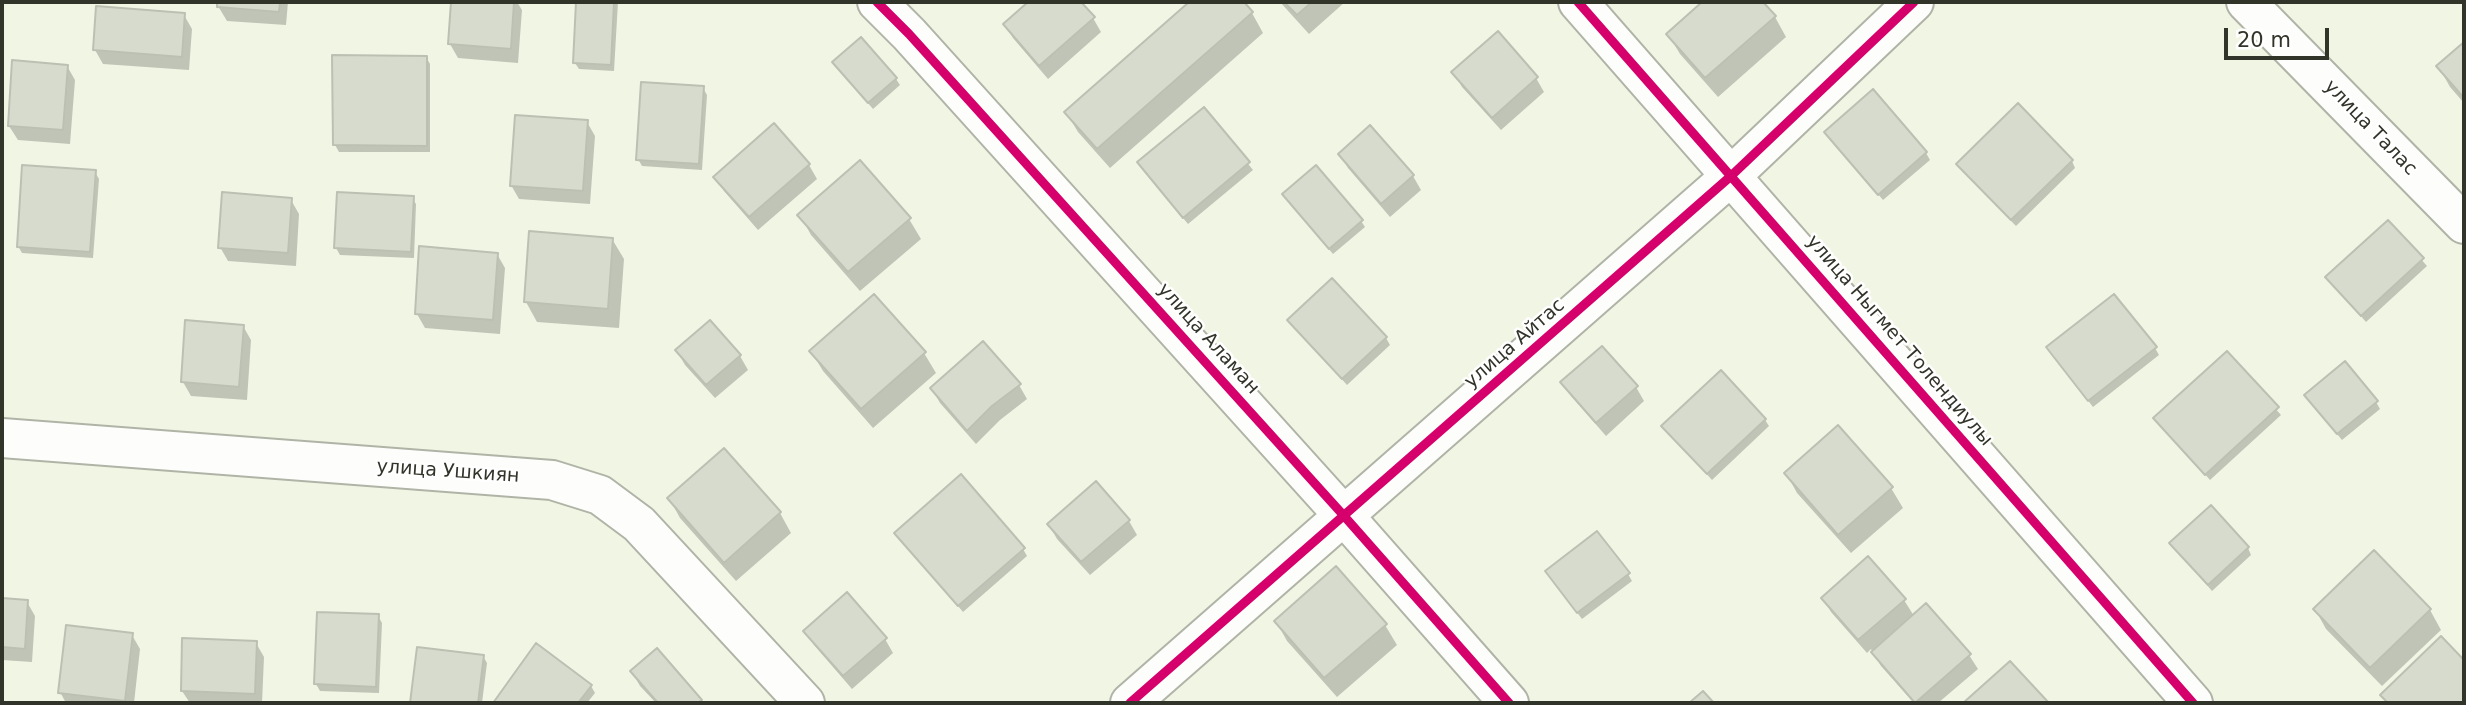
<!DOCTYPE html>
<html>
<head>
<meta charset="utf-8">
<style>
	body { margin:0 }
	#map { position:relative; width:2466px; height:705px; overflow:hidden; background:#f0f5e4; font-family:"DejaVu Sans",sans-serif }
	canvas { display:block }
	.frame { position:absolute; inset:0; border:4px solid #313429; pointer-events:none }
	.scale { position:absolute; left:2224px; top:28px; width:105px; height:32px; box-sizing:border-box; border:4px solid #313429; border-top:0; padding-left:9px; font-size:21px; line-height:24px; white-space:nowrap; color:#313429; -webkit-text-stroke:5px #fff; paint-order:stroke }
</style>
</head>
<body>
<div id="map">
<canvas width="2466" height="705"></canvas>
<div class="frame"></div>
<div class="scale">20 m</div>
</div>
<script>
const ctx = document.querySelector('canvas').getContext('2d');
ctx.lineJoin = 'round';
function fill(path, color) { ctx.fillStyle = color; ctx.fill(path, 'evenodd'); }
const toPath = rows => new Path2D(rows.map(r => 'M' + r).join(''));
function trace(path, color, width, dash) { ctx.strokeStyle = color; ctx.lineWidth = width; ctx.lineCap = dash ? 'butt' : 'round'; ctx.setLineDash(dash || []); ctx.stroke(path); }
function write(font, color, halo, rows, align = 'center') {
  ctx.font = font + ' "DejaVu Sans",sans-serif'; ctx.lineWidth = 5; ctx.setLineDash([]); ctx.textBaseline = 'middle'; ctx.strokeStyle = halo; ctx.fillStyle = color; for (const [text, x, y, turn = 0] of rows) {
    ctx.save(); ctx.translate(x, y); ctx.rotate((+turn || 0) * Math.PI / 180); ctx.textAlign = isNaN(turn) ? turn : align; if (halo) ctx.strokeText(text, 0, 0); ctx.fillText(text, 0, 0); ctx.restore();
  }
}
fill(toPath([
	[219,2,288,2,286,25,227,21,218,6],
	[453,2,517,2,522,10,518,63,458,58,450,44],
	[578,2,618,2,614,71,579,69,575,63],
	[1030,2,1079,2,1093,18,1101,32,1048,79,1013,38,1005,24],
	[1191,2,1242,2,1252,13,1263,33,1110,168,1078,132,1066,112],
	[1280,2,1345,2,1309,34],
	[1705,2,1761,2,1775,17,1786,37,1718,97,1680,54,1668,34],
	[184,15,192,29,189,70,103,64,95,50],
	[2464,44,2464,103,2450,87,2439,67],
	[426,57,430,64,430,152,339,152,335,145],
	[67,66,75,80,70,144,18,140,9,126],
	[839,69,896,79,900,85,873,109],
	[1454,73,1536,78,1544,92,1501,130,1462,87],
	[703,88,707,95,702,170,642,166,638,159],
	[1204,109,1253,170,1188,224,1143,170],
	[587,122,595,136,590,204,519,199,511,185],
	[1370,128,1413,176,1421,190,1390,217,1348,168,1340,154],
	[1826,132,1926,153,1930,160,1883,200],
	[2072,161,2075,168,2016,226,1962,171,1958,165],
	[809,165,817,179,758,230,724,191,716,177],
	[95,172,99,179,93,258,22,253,18,246],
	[412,198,416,204,414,258,340,255,336,248],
	[291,200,299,214,296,266,228,261,220,247],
	[1288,201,1361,221,1365,227,1333,254],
	[800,215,909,219,921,239,860,291,811,235],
	[2388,222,2427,266,2366,322,2327,277],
	[612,239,624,259,619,328,537,322,526,302],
	[497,254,505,268,500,334,425,328,417,314],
	[1289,321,1386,338,1390,345,1347,385],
	[710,322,740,356,748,370,715,398,685,365,677,351],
	[243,326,251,340,247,400,191,396,183,382],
	[2048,348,2155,348,2159,355,2093,407],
	[811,351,924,353,936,373,873,428,823,371],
	[2227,354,2281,415,2210,480,2156,419],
	[1563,382,1636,387,1644,401,1606,436,1571,396],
	[1019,385,1027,399,1000,420,976,444,940,403,932,389],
	[2310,402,2376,402,2380,409,2342,440],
	[1765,420,1769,426,1712,480,1663,426],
	[723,450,780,513,791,533,736,581,680,518,669,498],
	[1786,473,1891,488,1903,508,1851,553,1797,493],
	[1129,521,1137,535,1090,575,1057,539,1049,525],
	[896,533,1023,549,1027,556,963,612],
	[2171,544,2248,548,2251,555,2212,591],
	[1628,574,1632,581,1582,619,1551,578],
	[1823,598,1904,600,1914,616,1969,655,1978,669,1938,703,1914,703,1881,666,1871,649,1867,653,1831,612],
	[2,600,27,602,35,616,32,662,2,660],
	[2315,609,2430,610,2441,630,2382,686,2326,629],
	[378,616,382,623,379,693,320,691,316,684],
	[1276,621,1385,625,1397,645,1337,697,1287,641],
	[805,631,885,639,893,653,852,689,814,645],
	[132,635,140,649,134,703,66,703,60,692],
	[2441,639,2464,663,2464,703,2387,703,2382,695],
	[256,643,264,657,262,703,190,703,182,691],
	[418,649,483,656,487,663,482,703,413,703],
	[632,672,701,701,702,703,656,703,640,686],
	[591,686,595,693,587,703,494,702]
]), '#0003');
const building = toPath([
	[217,2,280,2,279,12,217,7,217,2],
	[451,2,514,2,511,49,448,44,451,2],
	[576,2,614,2,611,65,573,63,576,2],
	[1028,2,1081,2,1095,17,1039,66,1003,24,1028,2],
	[1189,2,1244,2,1253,12,1097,149,1064,112,1189,2],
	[1284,2,1312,2,1297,15,1284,2],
	[1702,2,1763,2,1776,16,1705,78,1666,34,1702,2],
	[96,6,185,13,182,57,93,50,96,6],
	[1498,31,1538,77,1492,118,1451,72,1498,31],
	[861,37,897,78,868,103,832,62,861,37],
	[2464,42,2464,98,2436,66,2464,42],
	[332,55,427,56,427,146,333,145,332,55],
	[12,60,68,65,63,130,8,126,12,60],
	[641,82,704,86,699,164,636,160,641,82],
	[1873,89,1927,152,1878,195,1824,132,1873,89],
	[2018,103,2073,160,2011,220,1956,164,2018,103],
	[1204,107,1250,162,1183,218,1137,162,1204,107],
	[515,115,588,120,583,191,510,186,515,115],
	[774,123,810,164,749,217,713,177,774,123],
	[1370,125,1414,175,1381,204,1338,154,1370,125],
	[860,160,911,218,848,272,797,215,860,160],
	[22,165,96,170,90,252,17,247,22,165],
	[1316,165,1363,220,1329,249,1282,194,1316,165],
	[222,192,292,198,288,253,218,248,222,192],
	[337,192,414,196,411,252,334,248,337,192],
	[2388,220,2424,258,2361,316,2325,277,2388,220],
	[529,231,613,238,608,309,524,302,529,231],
	[419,246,498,253,493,320,415,314,419,246],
	[1332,278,1387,337,1342,379,1287,320,1332,278],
	[874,294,926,352,861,409,809,351,874,294],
	[2114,294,2157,347,2088,401,2046,347,2114,294],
	[185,320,244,325,239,387,181,382,185,320],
	[710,320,741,355,706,385,675,350,710,320],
	[983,341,1021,384,992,406,967,431,930,388,983,341],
	[1602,346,1638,386,1596,423,1560,382,1602,346],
	[2227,351,2279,407,2205,475,2153,418,2227,351],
	[2345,361,2378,401,2337,434,2304,395,2345,361],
	[1721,370,1766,419,1707,474,1661,426,1721,370],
	[1838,425,1893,487,1838,535,1784,473,1838,425],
	[724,448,781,512,724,563,667,498,724,448],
	[961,474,1025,548,958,606,894,533,961,474],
	[1096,481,1130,520,1081,562,1047,524,1096,481],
	[2211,505,2249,547,2208,585,2169,543,2211,505],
	[1597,531,1630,573,1577,613,1545,571,1597,531],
	[2374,550,2431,609,2370,668,2313,609,2374,550],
	[1868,556,1906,599,1858,640,1821,598,1868,556],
	[1336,566,1387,624,1324,678,1274,621,1336,566],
	[847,592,887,638,843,676,803,631,847,592],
	[2,598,28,600,25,649,2,647,2,598],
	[1926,603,1971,654,1915,703,1871,652,1926,603],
	[317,612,379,614,376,687,314,684,317,612],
	[66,625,133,633,125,701,58,693,66,625],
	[2441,636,2464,660,2464,703,2388,703,2380,695,2441,636],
	[182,638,257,641,255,694,181,691,182,638],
	[536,643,592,685,578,703,493,703,536,643],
	[417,647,484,655,478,703,410,703,417,647],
	[657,648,702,700,698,703,658,703,630,671,657,648],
	[2010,661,2049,703,1963,703,2010,661],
	[1703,691,1714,703,1689,703,1703,691]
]);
fill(building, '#d7dbcd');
trace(building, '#bcc0b3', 2);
const minor = toPath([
	[877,2,909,34,1345,517,1509,703],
	[1578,2,2193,703],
	[2246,2,2464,224],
	[2,438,552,480,600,495,639,524,805,703],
	[1130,703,1731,176,1914,2]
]);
trace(minor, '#b0b4a7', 42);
trace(minor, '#fdfefb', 38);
trace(toPath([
	[877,2,909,34,1345,517,1509,703],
	[1578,2,2193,703],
	[1130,703,1731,176,1914,2]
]), '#d6006c', 9);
write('19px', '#313429', '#fff', [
	["улица Талас",2370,128,46],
	["улица Аламан",1208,339,48],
	["улица Ныгмет Толендиулы",1899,341,49],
	["улица Айтас",1515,344,-41],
	["улица Ушкиян",448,472,4]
]);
</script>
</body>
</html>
